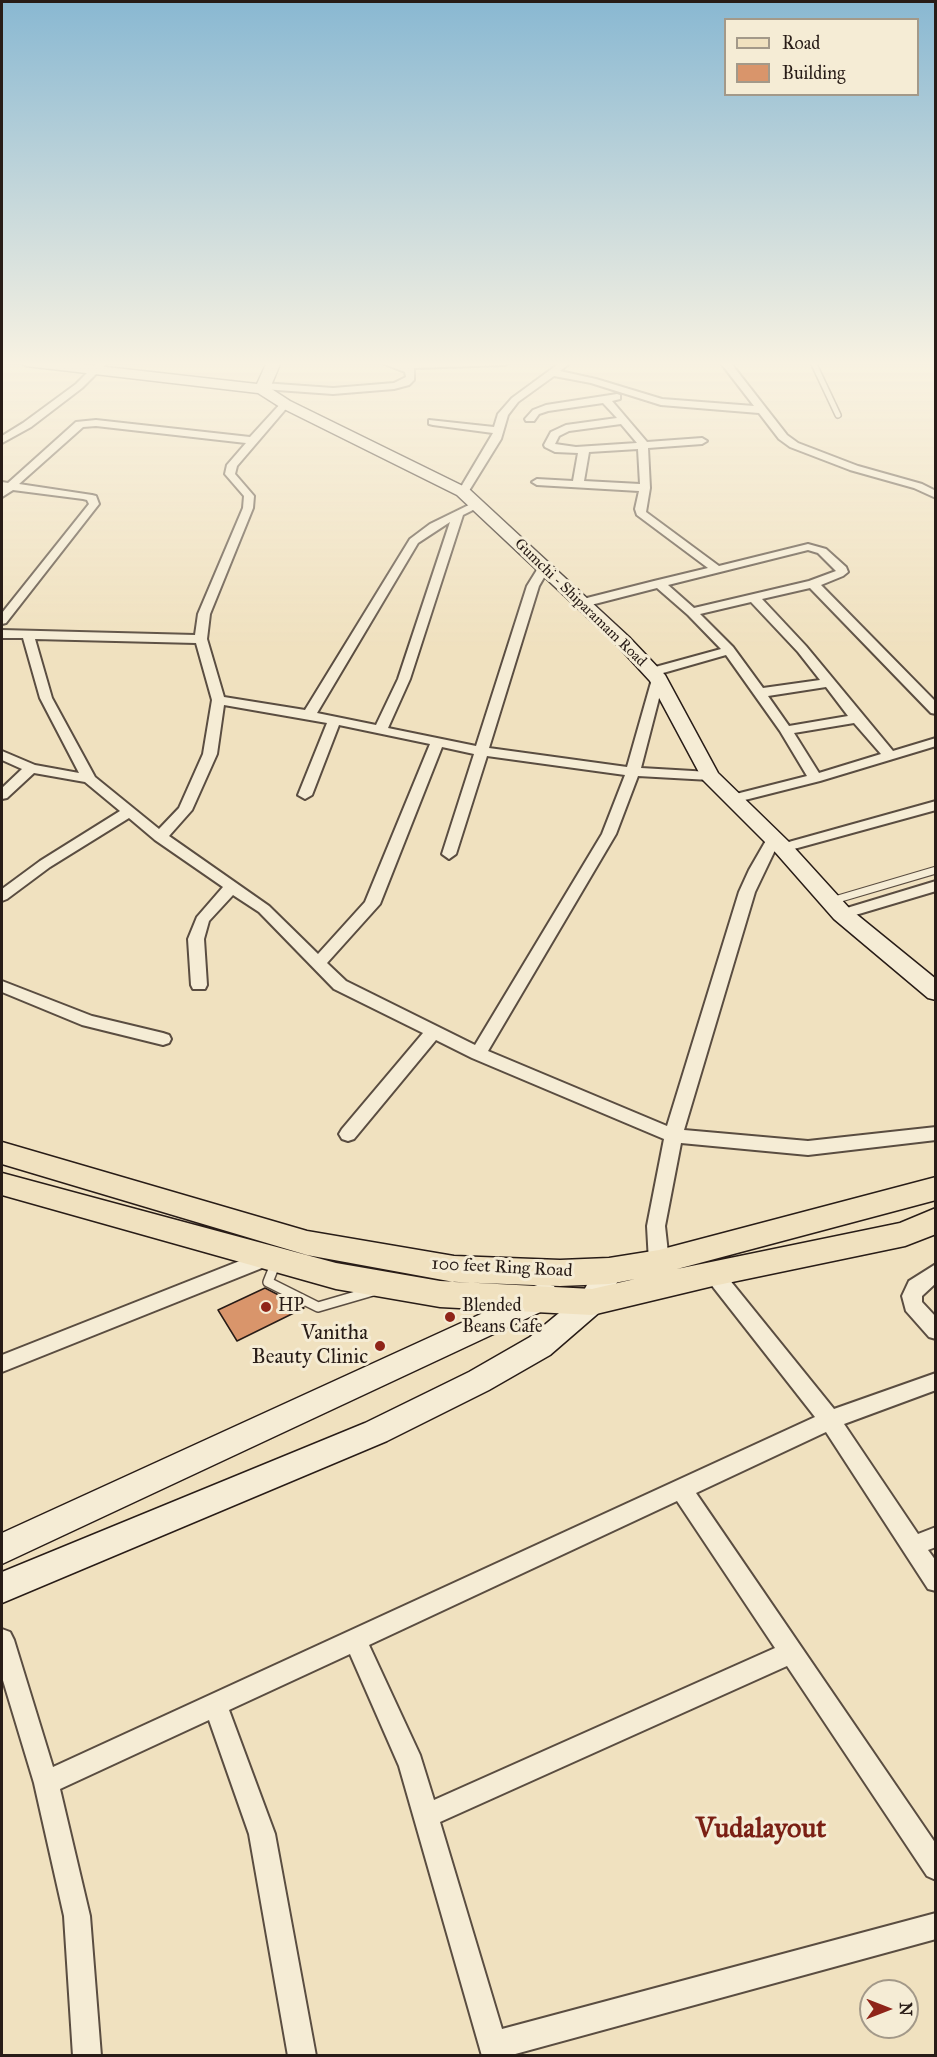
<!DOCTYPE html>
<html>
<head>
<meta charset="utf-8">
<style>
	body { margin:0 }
	#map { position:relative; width:937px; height:2057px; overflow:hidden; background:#f0e1bf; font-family:"IM FELL Great Primer",serif }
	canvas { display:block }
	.frame { position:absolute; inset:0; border:3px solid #281c17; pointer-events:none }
	.legend { position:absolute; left:724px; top:18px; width:195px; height:78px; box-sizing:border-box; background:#f5ecd5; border:2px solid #a39989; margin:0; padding:8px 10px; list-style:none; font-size:18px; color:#281c17 }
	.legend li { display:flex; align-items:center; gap:12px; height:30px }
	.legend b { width:30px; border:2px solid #a39989 }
	.north { position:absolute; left:859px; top:1979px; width:60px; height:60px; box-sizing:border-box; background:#f5ecd5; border:2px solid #a39989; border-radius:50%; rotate:90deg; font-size:16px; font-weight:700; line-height:24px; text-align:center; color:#281c17 }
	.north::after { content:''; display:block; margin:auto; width:21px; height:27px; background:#8f2418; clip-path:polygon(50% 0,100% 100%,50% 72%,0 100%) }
</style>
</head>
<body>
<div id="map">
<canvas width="937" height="2057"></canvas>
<div class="frame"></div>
<ul class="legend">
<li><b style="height:8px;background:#f0e1bf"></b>Road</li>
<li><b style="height:16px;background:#d9956b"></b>Building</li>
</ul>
<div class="north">N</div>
</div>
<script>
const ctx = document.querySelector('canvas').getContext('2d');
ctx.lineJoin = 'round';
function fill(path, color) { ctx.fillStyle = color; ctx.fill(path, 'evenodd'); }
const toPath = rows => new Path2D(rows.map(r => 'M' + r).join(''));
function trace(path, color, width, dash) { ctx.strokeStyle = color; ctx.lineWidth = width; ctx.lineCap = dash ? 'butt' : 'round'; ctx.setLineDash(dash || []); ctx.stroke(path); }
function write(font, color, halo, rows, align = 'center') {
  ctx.font = font + ' "IM FELL Great Primer",serif'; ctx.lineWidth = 6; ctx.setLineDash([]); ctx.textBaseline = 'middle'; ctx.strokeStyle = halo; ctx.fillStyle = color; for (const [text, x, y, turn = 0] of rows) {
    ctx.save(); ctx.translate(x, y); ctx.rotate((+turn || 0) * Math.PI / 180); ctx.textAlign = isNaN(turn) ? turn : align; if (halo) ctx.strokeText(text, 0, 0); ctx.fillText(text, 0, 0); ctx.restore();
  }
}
const building = toPath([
	[265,1288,304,1308,237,1341,218,1310,265,1288]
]);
fill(building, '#d9956b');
trace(building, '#281c17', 1.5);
const laneFar2 = toPath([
	[813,362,838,415]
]);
const laneFar1 = toPath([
	[831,901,936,870]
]);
const lane = toPath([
	[276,1262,268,1282,318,1307,373,1291]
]);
const street = toPath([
	[98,362,108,362,82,388,31,427,2,443,2,436,23,423,76,384,98,362],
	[379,362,399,364,510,362,505,365,414,368,414,380,409,385,394,389,333,394,263,389,258,386,263,383,333,388,394,383,406,377,405,372,379,362],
	[561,362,572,362,560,371,596,379,662,399,754,406,720,362,730,362,787,435,798,443,858,466,922,484,936,491,936,498,914,488,850,470,790,447,779,439,759,413,661,405,591,383,554,376,518,402,508,415,501,439,467,494,459,494,458,492,493,433,433,425,429,424,429,420,494,427,498,414,512,398,561,362],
	[617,394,620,395,620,399,612,401,647,442,702,438,707,441,702,444,648,448,650,488,646,512,719,566,808,544,826,549,846,567,848,572,843,576,821,585,936,702,936,714,931,713,810,588,762,599,806,646,893,751,936,738,936,746,820,781,733,803,728,802,726,799,728,796,807,776,780,731,726,655,656,675,648,675,646,672,648,669,721,649,688,615,657,588,583,607,577,603,579,600,654,581,708,568,637,515,635,509,639,491,537,485,532,482,537,479,573,481,578,453,555,452,545,447,544,445,551,432,566,425,617,418,603,403,548,411,539,414,534,421,526,421,525,419,533,410,546,405,617,394],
	[621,424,637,443,576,447,555,444,559,436,569,431,621,424],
	[638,449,640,484,584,481,589,452,638,449],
	[808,550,818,553,836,571,809,581,694,608,668,585,808,550],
	[751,602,798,652,820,680,763,688,733,647,700,614,751,602],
	[826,687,848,716,789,726,768,696,826,687],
	[854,723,881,754,819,773,794,733,854,723],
	[282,402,290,404,237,466,235,474,254,496,253,508,210,614,207,639,224,697,305,710,410,539,430,524,477,501,482,504,481,506,463,515,410,679,388,728,476,746,527,586,540,565,544,564,550,567,539,586,489,748,627,767,652,679,658,675,664,679,641,768,710,772,717,776,710,780,638,776,616,834,488,1051,667,1126,739,892,749,870,768,837,778,837,780,840,776,848,778,845,936,801,936,810,783,852,776,848,755,892,684,1130,808,1141,936,1127,936,1140,808,1155,681,1143,665,1226,669,1262,666,1267,659,1270,652,1267,649,1262,647,1226,664,1139,472,1058,436,1040,354,1139,348,1141,342,1139,339,1134,342,1129,423,1033,334,989,259,912,233,895,209,921,204,939,207,985,205,989,193,989,191,985,188,939,197,917,223,887,155,840,129,818,50,867,7,899,2,901,2,889,40,861,120,811,85,782,34,773,7,798,2,799,2,788,22,769,2,760,2,751,35,765,79,773,40,698,23,638,2,638,2,630,195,635,198,614,243,508,244,496,225,474,227,465,246,443,96,426,83,427,19,484,92,495,96,496,99,504,6,623,2,624,2,613,89,504,87,500,83,499,13,490,2,497,2,482,8,483,76,422,96,420,250,437,282,402],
	[450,522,398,679,376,725,317,713,418,543,450,522],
	[35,639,196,643,212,700,203,754,179,808,159,829,95,777,52,698,35,639],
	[224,705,327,723,298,795,305,799,312,795,339,725,430,744,365,902,318,954,269,906,169,836,192,810,217,754,224,705],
	[442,747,474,754,442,854,449,859,456,854,487,756,625,775,602,834,475,1045,346,981,327,963,380,904,442,747],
	[936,881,936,891,842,919,834,914,837,911,936,881],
	[2,981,92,1016,163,1033,169,1035,171,1039,169,1043,163,1045,82,1025,2,992,2,981],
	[270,1249,277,1252,279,1257,277,1262,2,1372,2,1355,270,1249],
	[936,1264,936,1283,922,1296,922,1302,936,1317,936,1339,929,1337,906,1311,902,1296,909,1281,936,1264],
	[713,1265,720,1268,834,1409,936,1373,936,1390,844,1424,918,1534,936,1527,936,1547,928,1550,936,1561,936,1591,928,1589,826,1432,696,1493,936,1844,936,1880,927,1876,787,1666,440,1822,502,2029,936,1913,936,1939,508,2056,482,2056,399,1766,350,1654,229,1710,275,1834,316,2056,288,2056,249,1834,209,1720,60,1789,90,1916,101,2056,73,2056,64,1916,34,1783,2,1677,2,1629,10,1632,14,1640,53,1767,815,1417,706,1278,703,1273,706,1268,713,1265],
	[677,1501,775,1648,434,1800,420,1755,369,1645,677,1501]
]);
const secondary = toPath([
	[19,362,62,362,257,384,267,362,281,362,270,388,290,401,469,489,629,637,665,675,718,773,790,843,850,909,936,979,936,1000,928,998,834,919,776,853,703,780,650,681,617,645,457,495,280,407,258,393,26,366,19,362],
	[609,1260,619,1263,623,1271,602,1310,550,1355,489,1390,387,1441,2,1603,2,1572,365,1423,469,1372,530,1337,582,1294,599,1263,609,1260],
	[544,1283,554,1286,558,1294,549,1308,2,1564,2,1533,529,1292,534,1286,544,1283]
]);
const primary = toPath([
	[2,1142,307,1231,454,1256,560,1260,609,1258,659,1250,936,1177,936,1200,677,1269,900,1223,936,1208,936,1234,905,1246,713,1286,592,1315,440,1307,336,1289,2,1195,2,1173,336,1263,440,1281,592,1289,635,1279,609,1284,560,1286,454,1282,307,1255,2,1164,2,1142]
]);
trace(laneFar2, '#5a4d41', 8);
trace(laneFar1, '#5a4d41', 9);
trace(lane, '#5a4d41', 12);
trace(street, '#5a4d41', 4);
trace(secondary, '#281c17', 3);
trace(primary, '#281c17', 3);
trace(laneFar2, '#f5ecd5', 5);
trace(laneFar1, '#f5ecd5', 7);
trace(lane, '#f5ecd5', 9);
fill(street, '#f5ecd5');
fill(secondary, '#f5ecd5');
fill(primary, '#f0e1bf');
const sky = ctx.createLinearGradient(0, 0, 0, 650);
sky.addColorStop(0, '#89b8d2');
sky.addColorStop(0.56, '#f8f2e2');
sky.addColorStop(1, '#f8f2e200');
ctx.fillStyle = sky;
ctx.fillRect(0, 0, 937, 650);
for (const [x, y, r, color] of [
	[266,1307,6,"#8f2418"],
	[450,1317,6,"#8f2418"],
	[380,1346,6,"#8f2418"]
]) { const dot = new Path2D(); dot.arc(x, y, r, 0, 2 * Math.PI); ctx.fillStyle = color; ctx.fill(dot); trace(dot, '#f5ecd5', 2); }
write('15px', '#281c17', '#f5ecd5', [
	["Gumchi - Shiparamam Road",580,603,44]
]);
write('18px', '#281c17', '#f5ecd5', [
	["100 feet Ring Road",502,1268,3]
]);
write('18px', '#281c17', '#f5ecd5', [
	["HP",278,1307],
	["Blended",462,1307],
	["Beans Cafe",462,1328]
], 'left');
write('21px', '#281c17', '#f5ecd5', [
	["Vanitha",368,1334],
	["Beauty Clinic",368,1358]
], 'right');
write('bold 28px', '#7a1f14', '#f5ecd5', [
	["Vudalayout",761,1830]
]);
</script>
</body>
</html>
